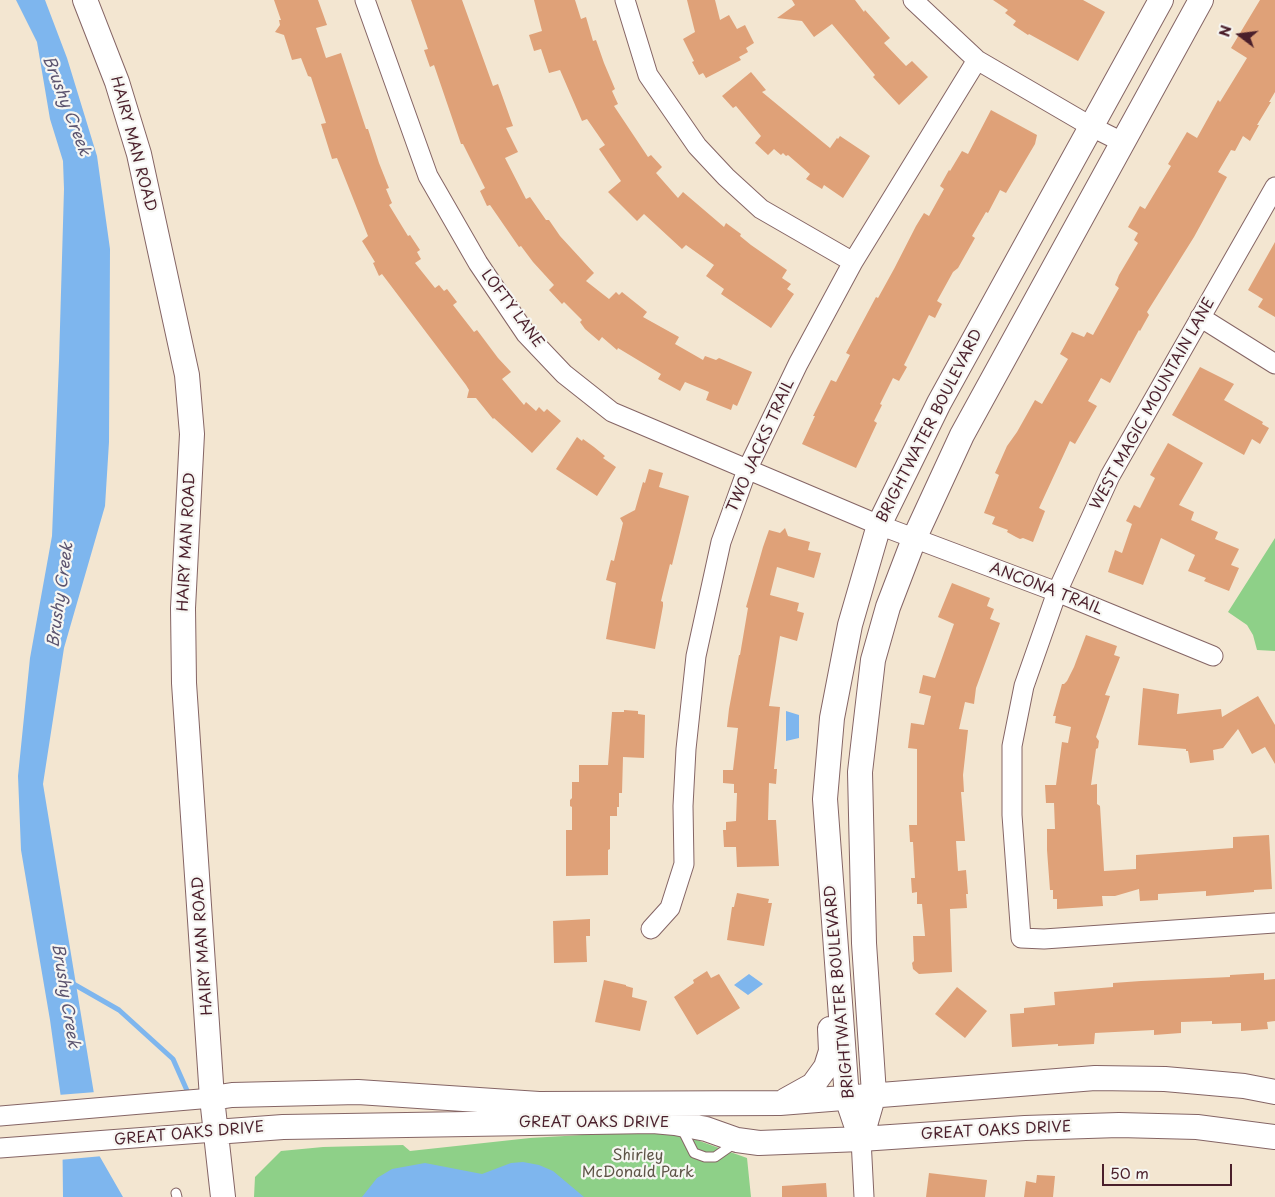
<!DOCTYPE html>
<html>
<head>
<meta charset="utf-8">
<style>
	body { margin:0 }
	#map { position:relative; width:1275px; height:1197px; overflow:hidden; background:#f3e6d1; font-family:"Playpen Sans",sans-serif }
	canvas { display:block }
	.north { position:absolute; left:1215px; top:10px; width:50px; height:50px; -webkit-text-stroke:4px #f6f6f2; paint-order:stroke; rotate:285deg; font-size:14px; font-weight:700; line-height:20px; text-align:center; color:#4a1f2b }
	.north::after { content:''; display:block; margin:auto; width:18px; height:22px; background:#4a1f2b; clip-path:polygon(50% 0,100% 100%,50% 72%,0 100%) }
	.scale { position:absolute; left:1102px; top:1164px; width:130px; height:22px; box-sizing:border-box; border:2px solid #4a1f2b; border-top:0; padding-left:6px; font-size:15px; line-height:18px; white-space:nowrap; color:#4a1f2b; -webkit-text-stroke:4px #f6f6f2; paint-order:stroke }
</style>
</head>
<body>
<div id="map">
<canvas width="1275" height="1197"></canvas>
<div class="north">N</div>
<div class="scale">50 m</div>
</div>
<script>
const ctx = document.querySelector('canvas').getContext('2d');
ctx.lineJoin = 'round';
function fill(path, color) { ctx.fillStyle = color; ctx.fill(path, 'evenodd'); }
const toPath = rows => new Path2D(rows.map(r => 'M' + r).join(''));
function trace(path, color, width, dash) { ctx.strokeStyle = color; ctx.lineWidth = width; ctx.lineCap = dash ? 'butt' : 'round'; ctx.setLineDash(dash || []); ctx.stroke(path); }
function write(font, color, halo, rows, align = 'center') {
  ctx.font = font + ' "Playpen Sans",sans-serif'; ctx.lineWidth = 4.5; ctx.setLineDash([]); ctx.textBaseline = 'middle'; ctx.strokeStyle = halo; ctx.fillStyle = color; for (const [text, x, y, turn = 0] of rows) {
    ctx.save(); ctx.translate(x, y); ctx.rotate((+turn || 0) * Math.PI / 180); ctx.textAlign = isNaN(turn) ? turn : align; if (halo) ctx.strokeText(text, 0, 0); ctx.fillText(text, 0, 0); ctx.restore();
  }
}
fill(toPath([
	[1275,538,1275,651,1257,650,1253,635,1247,625,1228,612],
	[651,1131,680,1134,747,1158,751,1197,254,1197,255,1177,281,1151,323,1147,403,1145,410,1151,530,1138]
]), '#8ed088');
fill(toPath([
	[16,0,45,0,67,58,97,156,110,249,109,442,105,506,64,648,43,784,98,1118,92,1143,123,1197,63,1197,62,1105,50,1020,21,850,18,776,30,658,52,536,59,361,64,189,63,161,50,119,37,42],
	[786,711,799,715,799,738,786,741],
	[749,974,763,984,748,995,734,985],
	[523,1162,539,1165,553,1171,584,1197,362,1197,377,1178,392,1169,425,1163,482,1174,511,1163]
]), '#7eb6ee');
fill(toPath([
	[96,1092,101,1118,94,1143,103,1156,59,1160,58,1095]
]), '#f3e6d1');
trace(toPath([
	[70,982,119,1010,173,1059,189,1095]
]), '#7eb6ee', 5);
fill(toPath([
	[274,0,318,0,327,25,316,28,326,58,341,53,366,129,368,129,379,163,389,188,386,189,392,203,389,205,408,236,410,235,420,250,417,252,421,259,415,263,435,288,439,285,444,291,447,289,457,302,453,305,474,332,477,330,498,358,511,372,502,379,524,405,526,402,536,411,539,407,544,412,547,409,561,421,532,453,494,418,493,419,476,398,467,398,469,390,466,385,382,274,379,276,373,263,375,262,362,241,368,236,337,158,332,159,321,124,326,123,311,77,308,76,301,58,292,60,284,35,275,32,280,25,279,20,281,20],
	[411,0,462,0,493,86,498,84,513,126,506,128,518,152,505,158,526,199,530,197,546,220,549,220,560,236,594,273,586,281,609,299,616,292,619,295,622,292,647,312,643,317,679,337,675,344,703,360,705,356,716,360,719,358,752,372,737,406,733,404,731,410,706,400,709,392,685,382,680,391,658,379,661,374,618,348,617,350,602,337,599,341,585,329,580,322,582,320,564,302,562,304,549,290,554,285,533,262,521,246,519,247,490,205,487,206,480,191,485,188,463,144,461,144,434,65,430,67,424,50,428,49],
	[534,0,575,0,581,19,586,17,593,41,596,40,604,63,615,89,612,91,618,104,614,106,648,157,651,155,662,167,656,173,678,198,683,192,724,227,726,223,741,234,740,236,751,245,787,270,782,278,791,284,787,289,794,294,771,328,721,294,724,289,706,276,714,265,686,245,682,249,644,214,637,221,608,192,621,181,599,149,605,145,587,119,582,121,560,70,549,73,541,49,534,51,529,35,542,31],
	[687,0,715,0,720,20,729,15,737,29,745,25,754,43,746,48,748,52,739,57,741,60,706,78,703,73,699,75,692,62,694,61,683,39,695,32],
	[792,0,855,0,864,12,865,10,890,38,884,43,906,66,912,61,928,77,899,105,873,77,875,75,832,24,814,37,802,21,777,18,795,5],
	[993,0,1083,0,1105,12,1078,61,1029,34,1028,35,1013,25,1016,21,1005,13,1008,10],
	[1260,0,1275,0,1275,92,1269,102,1271,102,1257,125,1259,125,1250,141,1243,136,1235,151,1231,150,1218,172,1227,177,1194,237,1147,312,1149,315,1140,331,1139,330,1110,383,1101,378,1088,401,1097,406,1075,444,1070,441,1039,508,1045,511,1033,542,1023,538,1020,539,1016,537,1007,532,1008,530,992,524,995,517,984,513,999,475,995,473,1007,446,1017,432,1035,400,1042,404,1068,359,1060,354,1072,332,1084,337,1087,332,1093,335,1119,288,1115,285,1119,275,1138,243,1134,240,1138,233,1128,227,1140,206,1145,209,1171,166,1168,164,1187,132,1197,138,1218,100,1220,102,1247,58,1231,48],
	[751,72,766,90,762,92,830,148,837,138,838,139,840,136,870,156,843,198,824,185,822,189,806,179,810,174,788,155,786,156,783,153,781,155,774,149,768,155,755,143,761,136,736,106,733,108,722,96],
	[991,110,1037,135,1035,144,1006,193,1000,190,988,213,986,212,972,236,975,238,958,268,953,272,937,301,942,304,935,318,929,315,904,365,907,367,899,381,893,378,880,404,882,405,874,421,877,423,856,468,802,444,815,416,813,416,831,380,836,382,850,355,846,353,876,297,878,298,894,269,916,226,924,213,929,216,944,189,940,186,949,170,950,171,962,151,968,154],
	[1275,242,1275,317,1258,307,1263,299,1248,290],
	[1200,367,1234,384,1224,400,1263,422,1262,424,1269,428,1260,444,1252,439,1244,455,1172,415],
	[577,437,582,441,583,439,594,447,605,456,603,458,616,467,597,496,556,469],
	[1168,443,1203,463,1179,505,1194,512,1191,520,1218,532,1215,539,1239,549,1231,565,1239,568,1229,591,1204,581,1206,578,1188,571,1195,555,1161,538,1143,585,1108,572,1115,550,1122,553,1132,524,1126,521,1134,505,1140,508,1155,478,1150,475],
	[649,469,663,473,659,487,689,496,672,565,670,564,661,601,663,602,663,606,655,649,606,639,616,583,606,580,611,560,614,561,623,523,620,518,635,510,643,482,645,483],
	[785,528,788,536,810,542,808,550,821,553,814,578,777,567,770,595,799,603,797,611,804,613,797,641,780,636,769,706,780,707,774,769,777,769,776,784,769,783,768,820,776,820,779,866,737,867,736,847,724,847,723,830,726,830,726,822,736,821,737,793,734,793,734,784,723,783,723,770,733,770,738,728,727,727,729,709,739,655,740,655,748,608,746,607,763,547,769,530,780,533],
	[952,583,990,598,987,606,994,609,990,619,1000,623,976,688,974,704,965,702,959,729,968,730,963,775,964,792,961,792,965,841,956,841,958,871,966,870,968,894,966,894,967,908,950,909,952,972,919,974,913,969,912,963,914,961,913,936,925,936,922,904,917,904,917,892,912,893,911,878,915,878,913,842,910,842,909,825,917,825,917,749,908,748,911,723,924,725,931,696,919,693,923,675,935,678,954,624,938,617],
	[1086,635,1117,646,1114,655,1120,657,1105,695,1110,696,1096,737,1099,741,1098,748,1096,749,1091,785,1097,784,1097,804,1100,806,1104,871,1136,869,1136,855,1233,848,1233,837,1269,835,1272,889,1254,890,1254,892,1206,896,1206,891,1158,894,1158,900,1140,901,1139,889,1115,896,1102,896,1103,906,1057,909,1057,899,1053,899,1053,890,1050,890,1047,850,1047,829,1055,829,1054,803,1046,803,1045,785,1056,785,1062,742,1068,743,1071,727,1055,723,1056,716,1053,716,1062,684,1064,684,1067,681,1074,667],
	[1143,688,1179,694,1177,714,1221,709,1222,717,1258,696,1275,725,1275,764,1265,747,1252,754,1238,729,1223,748,1213,750,1214,760,1190,763,1188,751,1186,751,1186,749,1138,745],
	[624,710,638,711,638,714,645,715,644,758,623,757,622,793,619,793,619,807,617,807,617,816,610,816,610,849,608,850,608,875,566,876,566,830,572,830,572,807,570,806,570,800,572,798,572,782,579,782,579,765,608,765,612,712,624,712],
	[737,893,769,899,768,903,772,903,764,946,727,940,732,907,734,907],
	[590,919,590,936,586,936,587,962,554,963,553,921],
	[707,971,711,978,719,974,740,1008,697,1035,674,997,694,983,693,980],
	[1264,973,1264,980,1275,979,1275,1021,1267,1022,1268,1029,1241,1031,1241,1023,1212,1024,1212,1021,1181,1022,1181,1033,1154,1035,1154,1030,1095,1033,1094,1044,1058,1046,1058,1044,1012,1047,1010,1014,1024,1013,1024,1008,1055,1005,1054,992,1113,987,1113,983,1141,981,1230,977,1230,975],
	[604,980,626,985,626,986,633,988,632,997,647,1001,640,1031,595,1022],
	[957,987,987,1011,965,1038,935,1014],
	[929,1173,987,1180,985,1197,926,1197],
	[1037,1175,1055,1176,1053,1197,1024,1197,1026,1181,1036,1183],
	[826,1183,827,1197,782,1197,782,1186]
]), '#dfa178');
const service = toPath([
	[681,1127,694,1153,705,1157,715,1157,735,1143],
	[176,1193,177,1197]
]);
const minor = toPath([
	[365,0,428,176,478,263,526,334,564,374,612,412,879,525,1057,592,1213,656],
	[625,0,648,75,697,146,726,177,761,209,853,262],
	[913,0,977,60,1092,127,1122,142],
	[1275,187,1110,476,1057,592,1024,686,1012,746,1012,815,1021,938,1044,939,1275,923],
	[1200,317,1275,364],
	[651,929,670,908,684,864,683,806,686,749,696,656,721,542,747,470,798,364,853,262,977,60],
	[0,1116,212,1098],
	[861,1139,864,1197],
	[0,1148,215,1132]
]);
const tertiary = toPath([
	[85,0,117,82,139,154,187,375,192,434,183,608,184,683,212,1098,223,1197],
	[212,1098,232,1095,358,1092,539,1104,780,1103,1095,1078,1165,1079,1244,1086,1275,1092],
	[786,1100,813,1085,826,1067,831,1051,830,1029],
	[215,1132,283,1127,653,1121,675,1123,706,1129,737,1140,759,1143,861,1139,1025,1128,1119,1125,1197,1127,1275,1137],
	[861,1139,874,1094,864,943,860,772,873,660,888,607,914,539,962,435,1201,0],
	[861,1139,847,1098,825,799,832,718,850,625,879,525,939,403,1161,0]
]);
trace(service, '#856565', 11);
trace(minor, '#856565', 21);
trace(tertiary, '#856565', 26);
trace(service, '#fff', 9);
trace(minor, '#fff', 19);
trace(tertiary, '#fff', 24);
write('15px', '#4a1f2b', '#f6f6f2', [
	["HAIRY MAN ROAD",133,144,75],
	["LOFTY LANE",512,309,53],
	["WEST MAGIC MOUNTAIN LANE",1153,404,-61],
	["BRIGHTWATER BOULEVARD",930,426,-63],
	["TWO JACKS TRAIL",761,446,-66],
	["HAIRY MAN ROAD",187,542,-87],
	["ANCONA TRAIL",1046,589,21],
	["HAIRY MAN ROAD",203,946,-94],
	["BRIGHTWATER BOULEVARD",840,992,-95],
	["GREAT OAKS DRIVE",594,1123],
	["GREAT OAKS DRIVE",996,1131,-3],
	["GREAT OAKS DRIVE",189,1134,-5]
]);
write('15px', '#5e5447', '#f6f6f2', [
	["Shirley",638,1156],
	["McDonald Park",638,1173]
]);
write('italic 16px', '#5c546f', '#f6f6f2', [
	["Brushy Creek",66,106,69],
	["Brushy Creek",61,595,-82],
	["Brushy Creek",65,996,81]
]);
</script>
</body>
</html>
